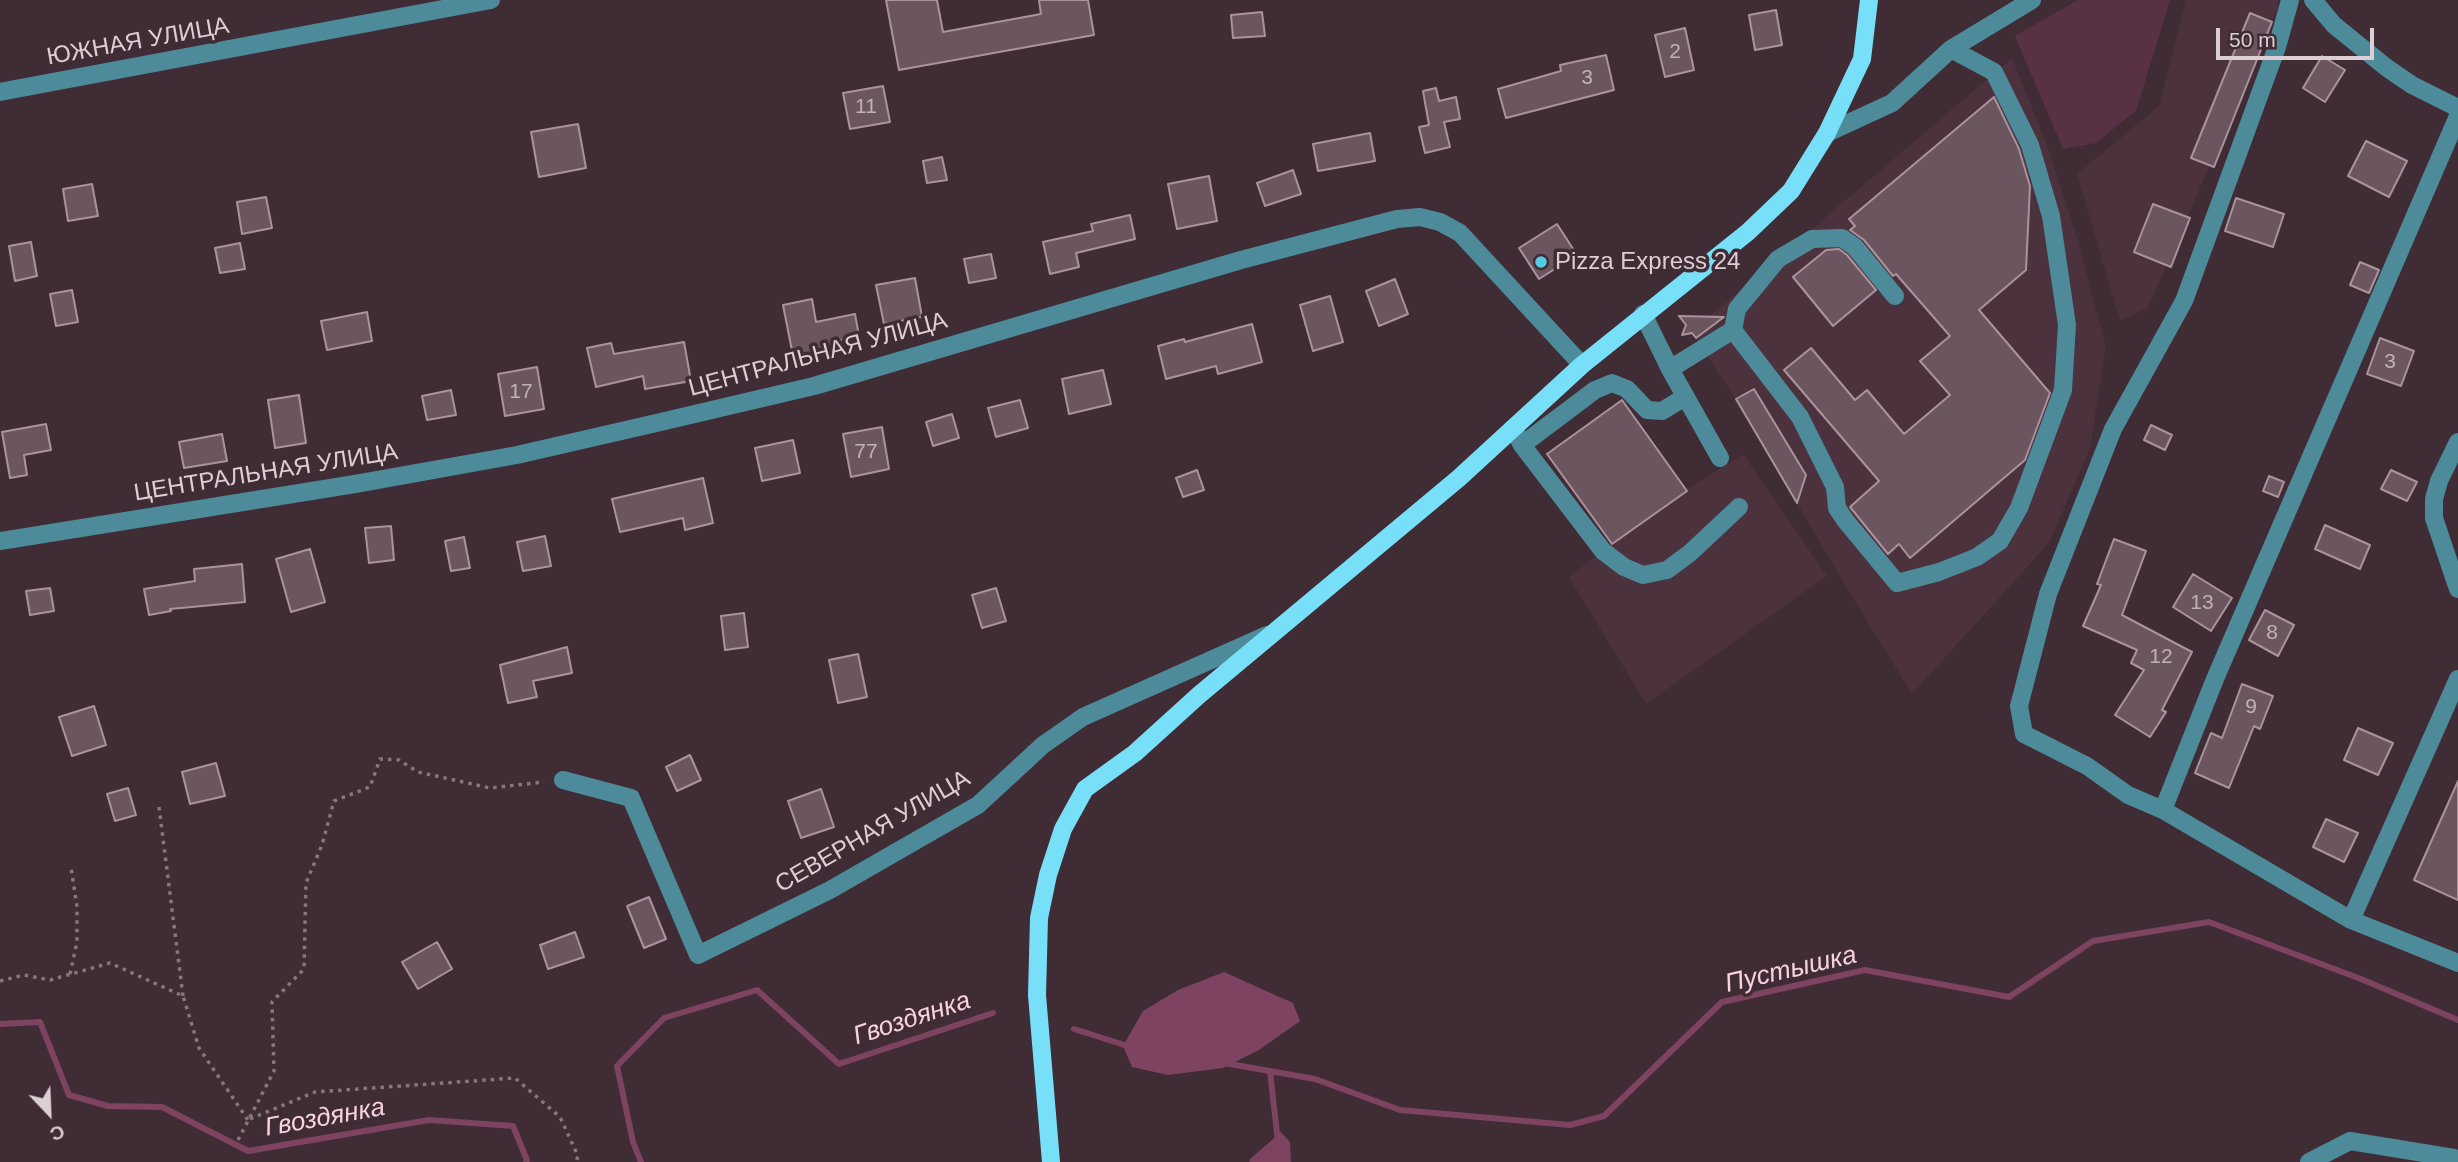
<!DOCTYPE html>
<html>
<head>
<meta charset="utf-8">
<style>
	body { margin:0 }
	#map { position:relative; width:2458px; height:1162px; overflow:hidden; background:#3f2c34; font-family:Helvetica,sans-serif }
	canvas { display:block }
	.north { position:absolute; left:14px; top:1078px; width:70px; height:70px; -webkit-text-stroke:5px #3f2c34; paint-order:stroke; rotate:157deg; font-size:19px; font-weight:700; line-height:28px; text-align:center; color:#dccfd4 }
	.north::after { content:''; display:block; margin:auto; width:24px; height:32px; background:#dccfd4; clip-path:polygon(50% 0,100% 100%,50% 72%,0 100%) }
	.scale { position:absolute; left:2216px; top:28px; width:158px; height:32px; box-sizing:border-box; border:4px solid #dccfd4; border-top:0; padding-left:9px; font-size:21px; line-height:24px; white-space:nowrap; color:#dccfd4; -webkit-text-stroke:5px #3f2c34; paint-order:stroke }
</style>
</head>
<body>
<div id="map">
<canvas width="2458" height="1162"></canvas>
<div class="north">С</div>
<div class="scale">50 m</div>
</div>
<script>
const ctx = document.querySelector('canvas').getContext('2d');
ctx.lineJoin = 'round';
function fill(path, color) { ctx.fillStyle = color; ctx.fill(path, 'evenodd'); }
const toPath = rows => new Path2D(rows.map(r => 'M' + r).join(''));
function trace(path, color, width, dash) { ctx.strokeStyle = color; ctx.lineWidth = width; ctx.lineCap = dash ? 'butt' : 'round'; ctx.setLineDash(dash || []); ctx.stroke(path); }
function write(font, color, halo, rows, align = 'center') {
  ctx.font = font + ' Helvetica,sans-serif'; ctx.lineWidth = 7; ctx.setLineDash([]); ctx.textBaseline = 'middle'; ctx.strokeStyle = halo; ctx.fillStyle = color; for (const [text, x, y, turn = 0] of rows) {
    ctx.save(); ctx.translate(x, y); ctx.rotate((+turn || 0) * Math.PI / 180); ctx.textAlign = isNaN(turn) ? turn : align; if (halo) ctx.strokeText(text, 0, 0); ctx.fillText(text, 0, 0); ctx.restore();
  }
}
fill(toPath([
	[2186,0,2277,0,2278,8,2148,308,2120,321,2077,174,2159,106],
	[2012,58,2047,145,2077,238,2106,346,2090,448,2049,543,1912,694,1848,590,1736,399,1692,333,1687,334,1684,330,1686,325,1679,316,1710,316],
	[1623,400,1687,490,1743,454,1827,576,1646,704,1569,577,1611,544,1547,454]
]), '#4c323d');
fill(toPath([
	[2078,0,2170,0,2136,111,2096,143,2063,149,2015,36]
]), '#583144');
fill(toPath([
	[1224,972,1293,1003,1300,1021,1259,1050,1223,1068,1168,1075,1132,1067,1123,1046,1143,1011,1178,990],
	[1281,1132,1290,1142,1291,1162,1250,1162,1249,1160]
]), '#7e4360');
trace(toPath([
	[0,1024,40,1022,69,1095,108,1106,162,1107,248,1151,429,1120,513,1126,527,1160,526,1162],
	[1074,1029,1131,1047],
	[1224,1063,1315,1079,1400,1110,1570,1125,1604,1116,1722,1002,1865,970,2009,997,2093,941,2209,922,2361,979,2458,1020],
	[1270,1071,1278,1142],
	[641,1162,633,1142,617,1066,664,1018,757,990,839,1064,993,1013]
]), '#7e4360', 6);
const building = toPath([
	[886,0,937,0,943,32,1041,14,1039,0,1088,0,1094,35,899,70,886,0],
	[1776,10,1782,45,1755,50,1749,15,1776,10],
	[1262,12,1265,36,1233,38,1231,15,1262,12],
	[2250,13,2272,22,2214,167,2191,158,2250,13],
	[1685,28,1694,70,1665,77,1655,35,1685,28],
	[1606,55,1614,90,1506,118,1498,89,1561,71,1560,65,1606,55],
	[2322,56,2345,70,2325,102,2303,88,2322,56],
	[883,86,890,122,850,129,843,93,883,86],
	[1436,88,1439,101,1456,97,1460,119,1444,122,1450,147,1425,153,1419,127,1429,125,1423,91,1436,88],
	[1994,97,2019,149,2030,186,2026,270,1979,310,2050,393,2025,460,1910,558,1899,544,1888,554,1850,507,1879,481,1784,370,1811,348,1855,400,1867,390,1904,434,1950,395,1920,361,1950,336,1896,274,1893,276,1864,240,1850,230,1855,226,1849,219,1994,97],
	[578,124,586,168,539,177,531,132,578,124],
	[1370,133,1375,161,1318,171,1313,144,1370,133],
	[2366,141,2407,161,2389,197,2348,176,2366,141],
	[942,157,947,180,927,183,923,161,942,157],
	[1293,170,1301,194,1265,206,1257,183,1293,170],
	[1209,176,1217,221,1177,229,1168,184,1209,176],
	[92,184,98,216,68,221,63,189,92,184],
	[266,197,272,228,242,234,237,202,266,197],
	[2236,198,2284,214,2273,247,2225,231,2236,198],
	[2153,204,2190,218,2171,267,2134,252,2153,204],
	[1130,215,1135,239,1076,253,1079,267,1050,274,1043,242,1093,231,1091,224,1130,215],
	[1557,224,1577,255,1539,279,1519,248,1557,224],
	[31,242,37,276,15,281,9,246,31,242],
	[240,243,245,269,220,273,215,248,240,243],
	[1839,249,1847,255,1876,290,1833,326,1793,277,1826,250,1839,249],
	[991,254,996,278,969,283,964,259,991,254],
	[2360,262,2379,270,2369,293,2350,285,2360,262],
	[915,278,922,317,884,324,876,285,915,278],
	[1395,279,1408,314,1379,326,1366,291,1395,279],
	[72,290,78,322,56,326,50,294,72,290],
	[1330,296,1343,342,1313,351,1300,305,1330,296],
	[812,299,816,322,855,314,859,336,832,342,833,349,793,356,783,305,812,299],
	[367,312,372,341,327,350,321,321,367,312],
	[1679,316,1724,317,1696,338,1692,333,1682,335,1686,325,1679,316],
	[1252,324,1262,362,1218,374,1216,366,1166,379,1158,346,1184,339,1185,342,1252,324],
	[2380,338,2414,351,2401,386,2367,374,2380,338],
	[684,342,691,381,645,389,643,376,596,387,587,348,611,343,614,354,684,342],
	[537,367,544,409,505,416,498,374,537,367],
	[1103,370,1111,404,1069,414,1062,379,1103,370],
	[1754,389,1806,475,1797,503,1736,399,1754,389],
	[451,390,456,415,427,420,422,396,451,390],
	[299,395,306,443,275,448,268,400,299,395],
	[1020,400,1028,428,996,437,988,408,1020,400],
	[1622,400,1687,491,1612,544,1547,454,1622,400],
	[952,414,959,438,933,446,926,422,952,414],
	[46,424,51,450,24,455,27,475,10,478,2,432,46,424],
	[2151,425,2172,435,2165,450,2144,440,2151,425],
	[882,427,889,469,851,477,843,434,882,427],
	[222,434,227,461,184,468,179,442,222,434],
	[793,440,800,473,762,481,755,448,793,440],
	[1197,470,1204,490,1183,497,1176,478,1197,470],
	[2391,470,2417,482,2407,501,2381,489,2391,470],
	[2269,476,2284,482,2278,497,2263,491,2269,476],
	[703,478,713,523,685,530,683,518,620,532,612,499,703,478],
	[2325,525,2370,545,2360,569,2315,549,2325,525],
	[391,526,394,560,369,563,365,528,391,526],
	[545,536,551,566,523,571,517,542,545,536],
	[464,537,470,568,451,571,445,541,464,537],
	[2114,539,2146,551,2122,615,2192,652,2162,710,2166,712,2150,737,2115,715,2144,670,2131,663,2137,650,2083,626,2101,585,2097,584,2114,539],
	[310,549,325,602,291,612,276,559,310,549],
	[242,564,245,602,170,609,171,611,149,615,144,589,195,581,194,569,242,564],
	[2193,574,2232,598,2211,631,2173,607,2193,574],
	[50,588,54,611,30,615,26,591,50,588],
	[996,588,1006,621,982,628,972,595,996,588],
	[2265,610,2294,625,2278,656,2249,640,2265,610],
	[744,613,748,647,725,650,721,616,744,613],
	[567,647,572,673,533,681,537,697,508,703,500,665,567,647],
	[858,654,867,697,838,703,829,660,858,654],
	[2242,684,2273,696,2260,729,2254,726,2229,788,2195,773,2211,733,2222,738,2242,684],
	[94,706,106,745,72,756,59,717,94,706],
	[2358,728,2393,743,2378,775,2344,760,2358,728],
	[690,755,701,780,677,791,666,767,690,755],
	[216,763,225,796,190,804,182,772,216,763],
	[2458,781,2458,900,2414,880,2458,781],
	[128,788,136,815,115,821,107,794,128,788],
	[821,789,834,827,801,838,788,801,821,789],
	[2326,819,2358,833,2344,862,2313,847,2326,819],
	[649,897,666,939,644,948,627,906,649,897],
	[575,932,584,957,548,969,540,945,575,932],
	[437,942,452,969,418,989,402,962,437,942]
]);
fill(building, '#6b565f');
trace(building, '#aa939d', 2);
trace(toPath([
	[159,807,183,996],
	[70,974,77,942,77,907,71,867],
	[0,981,24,975,50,980,110,963,183,996,199,1048,248,1120],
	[250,1119,315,1092,515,1078,560,1117,578,1156,576,1162],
	[238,1140,274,1071,272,1002,304,969,306,883,322,845,334,801,370,787,380,759,399,760,418,772,490,788,544,782]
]), '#86767d', 3.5, [3.5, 5]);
trace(toPath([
	[2290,0,2277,47,2184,301,2113,429,2048,594,2019,706,2024,734,2087,766,2128,795,2163,810,2351,920,2458,963],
	[2313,0,2334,25,2387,68,2412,85,2458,108],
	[0,92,491,0],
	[1827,133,1892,103,1951,49,2032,0],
	[1643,314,1670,369,1720,458],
	[1733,330,1800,417,1835,487,1837,508,1845,520,1897,583,1939,572,1977,557,2000,541,2019,508,2063,390,2067,325,2051,216,2030,145,1994,72,1951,49],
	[1670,369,1733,330,1737,309,1778,259,1812,239,1842,238,1855,247,1895,296],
	[1513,428,1522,445,1603,551,1624,567,1643,575,1667,570,1690,553,1739,507],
	[2458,442,2439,481,2434,499,2434,518,2458,589],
	[1522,445,1595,390,1612,383,1627,389,1647,410,1662,411,1685,397],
	[0,541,355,484,517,455,652,424,814,386,1241,260,1397,219,1420,217,1440,222,1460,233,1582,365],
	[563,780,631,798,698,955,830,890,978,805,1043,745,1083,717,1267,635],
	[2163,810,2215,679,2458,116],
	[2351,920,2458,679],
	[2309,1162,2350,1141,2454,1158,2458,1161]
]), '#4d8a9a', 18);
trace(toPath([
	[1051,1162,1037,995,1039,918,1048,875,1063,829,1085,789,1135,753,1199,695,1459,478,1582,365,1748,232,1791,191,1827,133,1862,59,1869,0]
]), '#78dff8', 18);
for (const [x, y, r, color] of [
	[1541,262,7,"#58c9e3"]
]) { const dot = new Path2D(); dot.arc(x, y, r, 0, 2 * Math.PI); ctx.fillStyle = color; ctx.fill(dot); trace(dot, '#3f2c34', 2.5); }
write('21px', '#c0b1b7', null, [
	["2",1675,52],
	["3",1587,78],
	["11",866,107],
	["3",2390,362],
	["17",521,392],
	["77",866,452],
	["13",2202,603],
	["8",2272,633],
	["12",2161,657],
	["9",2251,707]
]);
write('24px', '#dccfd4', '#3f2c34', [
	["ЮЖНАЯ УЛИЦА",138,42,-10],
	["ЦЕНТРАЛЬНАЯ УЛИЦА",818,355,-15],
	["ЦЕНТРАЛЬНАЯ УЛИЦА",266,473,-9],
	["СЕВЕРНАЯ УЛИЦА",873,832,-30]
]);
write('24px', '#dccfd4', '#3f2c34', [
	["Pizza Express 24",1555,262]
], 'left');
write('italic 26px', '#f8d1e2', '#3f2c34', [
	["Пустышка",1791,970,-13],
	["Гвоздянка",912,1019,-18],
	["Гвоздянка",325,1118,-10]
]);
</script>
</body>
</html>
